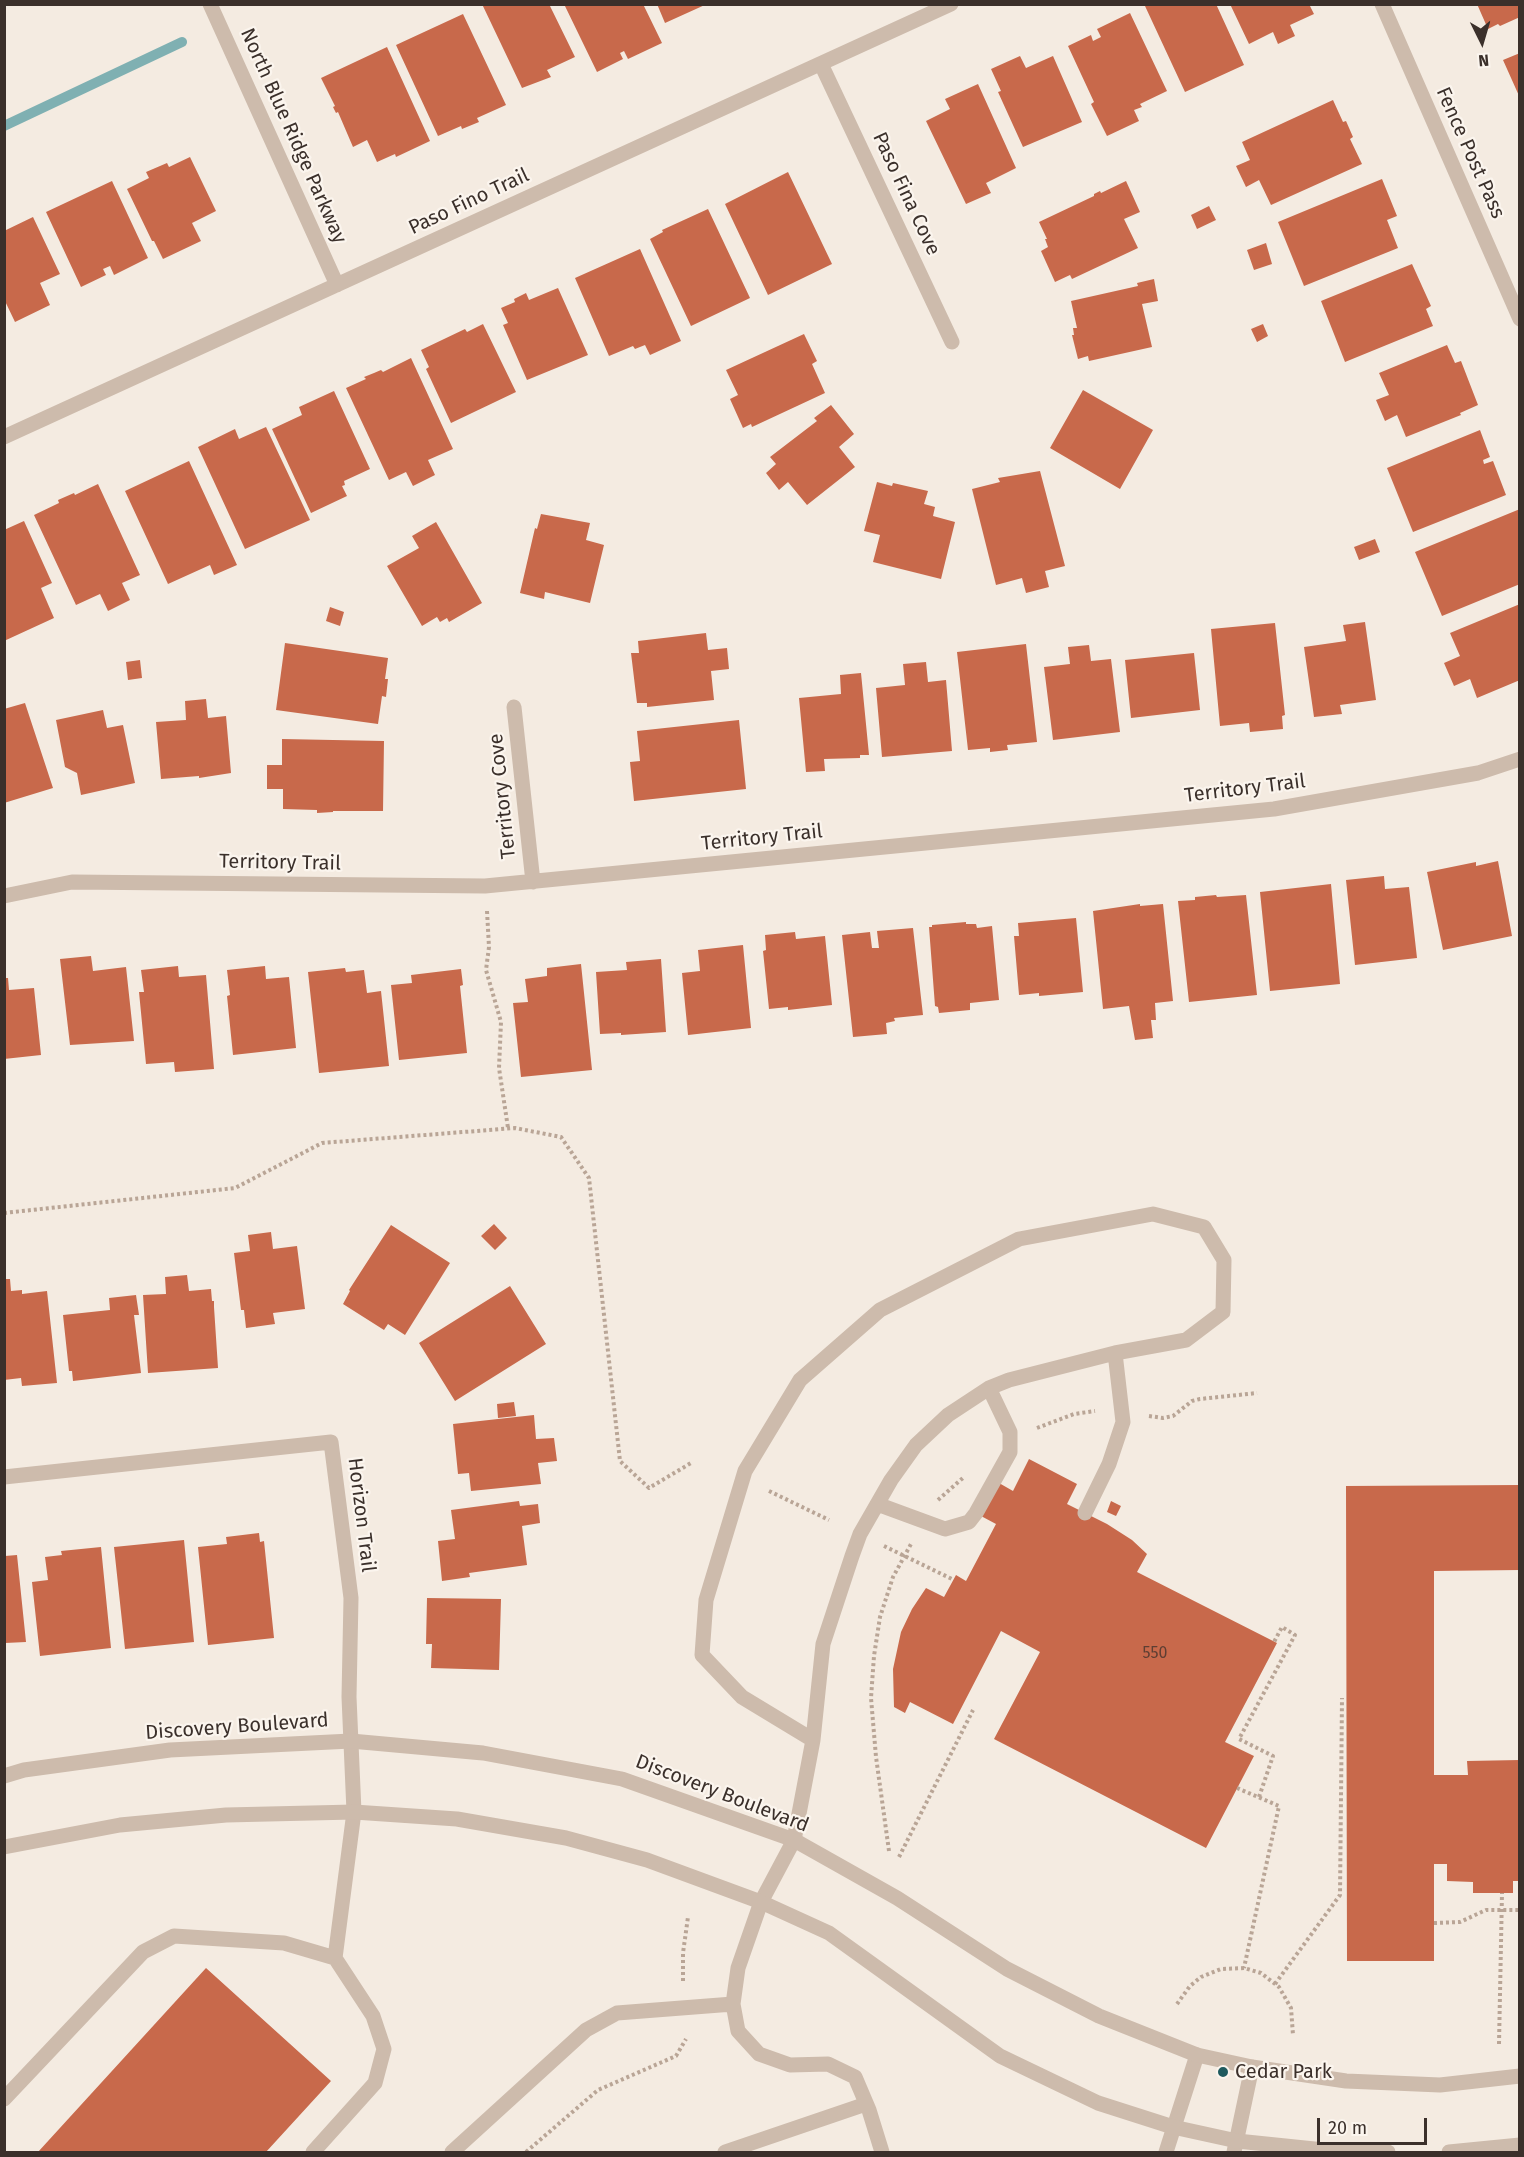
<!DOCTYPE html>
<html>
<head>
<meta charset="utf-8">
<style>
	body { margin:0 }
	#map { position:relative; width:1524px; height:2157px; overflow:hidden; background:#f4ebe1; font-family:"Fira Sans",sans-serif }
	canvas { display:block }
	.frame { position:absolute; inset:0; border:6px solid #3b302b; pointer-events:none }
	.north { position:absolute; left:1452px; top:12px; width:60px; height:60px; -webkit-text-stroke:4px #fbf5ee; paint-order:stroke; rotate:175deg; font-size:16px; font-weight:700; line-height:24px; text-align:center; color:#3b302b }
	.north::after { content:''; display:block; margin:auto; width:21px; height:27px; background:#3b302b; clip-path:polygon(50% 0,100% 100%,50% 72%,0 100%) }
	.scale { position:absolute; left:1317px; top:2118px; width:110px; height:27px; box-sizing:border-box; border:3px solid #3b302b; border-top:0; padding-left:8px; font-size:18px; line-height:21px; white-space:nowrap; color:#3b302b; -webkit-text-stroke:4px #fbf5ee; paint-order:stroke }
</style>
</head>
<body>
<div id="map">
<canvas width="1524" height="2157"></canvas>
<div class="frame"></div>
<div class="north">N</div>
<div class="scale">20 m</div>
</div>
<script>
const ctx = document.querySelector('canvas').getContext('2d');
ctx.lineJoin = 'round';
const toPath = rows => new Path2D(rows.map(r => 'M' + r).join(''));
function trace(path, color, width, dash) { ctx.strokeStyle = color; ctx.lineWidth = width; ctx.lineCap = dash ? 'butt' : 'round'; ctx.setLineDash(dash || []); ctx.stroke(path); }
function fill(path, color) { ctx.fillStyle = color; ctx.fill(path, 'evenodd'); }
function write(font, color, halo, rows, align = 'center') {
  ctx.font = font + ' "Fira Sans",sans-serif'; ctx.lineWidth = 4.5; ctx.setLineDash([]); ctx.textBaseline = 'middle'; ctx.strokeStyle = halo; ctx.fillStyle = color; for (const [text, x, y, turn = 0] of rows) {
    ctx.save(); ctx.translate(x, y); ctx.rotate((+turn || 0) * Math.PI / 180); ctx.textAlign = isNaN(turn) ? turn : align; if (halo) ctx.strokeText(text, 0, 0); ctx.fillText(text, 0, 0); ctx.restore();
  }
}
trace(toPath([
	[4,126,182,42]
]), '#7fb0b2', 10);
fill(toPath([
	[482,4,549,4,575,57,547,70,551,77,522,88],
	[564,4,643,4,662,43,628,59,624,51,620,53,623,59,597,72],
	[657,4,707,4,665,23],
	[1149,4,1216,4,1244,65,1185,92,1145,6],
	[1230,4,1309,4,1314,14,1290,25,1295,36,1278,44,1273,32,1249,44],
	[1477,4,1520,4,1520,17,1500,26,1498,24,1488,29],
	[1130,13,1167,91,1140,104,1142,107,1134,110,1139,121,1107,136,1091,104,1094,102,1068,46,1091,35,1093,41,1101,37,1097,29],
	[463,14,506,105,477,118,479,122,462,129,461,126,438,136,396,45],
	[387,47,430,141,396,157,395,154,377,162,367,140,353,147,338,112,336,113,333,107,335,106,321,78],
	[1520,53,1520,98,1503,60],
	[1020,56,1026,68,1053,56,1082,122,1023,147,998,92,1001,91,991,69],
	[978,84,1016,168,986,183,991,193,966,204,926,121,950,109,945,99],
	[1333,100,1343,122,1346,121,1353,137,1350,139,1362,164,1271,205,1259,180,1246,187,1236,166,1250,160,1242,142],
	[190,157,216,211,192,223,201,241,163,259,154,241,152,241,127,189,149,178,146,172,167,163,169,167],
	[788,172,832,264,768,295,725,204],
	[1382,179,1397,216,1387,220,1398,248,1304,286,1278,222],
	[112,181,148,258,114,275,110,266,103,269,106,275,81,287,46,212],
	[1126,181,1140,212,1124,219,1138,248,1072,279,1070,275,1055,282,1041,251,1048,247,1045,239,1047,239,1039,222,1094,196,1094,194,1100,191,1101,193],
	[1209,206,1216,220,1197,229,1191,215],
	[708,209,750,298,691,326,650,239,663,232,662,230],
	[33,217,60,274,40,283,50,305,15,322,4,299,4,231],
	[1266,243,1272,264,1254,270,1247,250],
	[640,249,681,341,650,355,645,345,635,349,633,346,609,356,575,278],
	[1412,264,1431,306,1426,309,1433,326,1345,362,1321,301],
	[1154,279,1158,301,1142,304,1152,347,1089,361,1088,356,1078,359,1072,335,1074,335,1073,328,1077,328,1071,301,1138,286,1137,283],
	[558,288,588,355,527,380,503,325,508,323,501,308,515,302,514,299,526,293,529,300],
	[483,324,516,392,451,423,426,369,429,367,421,350,465,329,467,332],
	[1263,324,1268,336,1257,342,1251,329],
	[804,334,817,361,812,364,825,393,752,427,751,424,743,428,730,399,738,395,726,370],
	[1447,345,1455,363,1461,361,1478,405,1460,413,1461,415,1406,437,1397,415,1385,421,1376,400,1389,395,1379,373],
	[411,358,453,449,428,460,435,475,413,486,406,472,389,480,346,388,366,379,364,377,374,373,381,370,383,372],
	[1083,390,1153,430,1120,489,1050,448],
	[334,391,370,469,344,481,345,485,342,486,347,496,311,513,272,429,302,415,299,407],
	[831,405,854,434,839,447,855,467,807,505,788,482,779,490,766,473,776,464,770,457,817,421,814,418],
	[266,427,310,520,245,549,198,447,235,429,239,439],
	[1480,430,1490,457,1483,460,1484,464,1493,461,1506,495,1413,532,1387,468],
	[189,461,237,565,214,575,210,565,168,584,125,491],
	[1040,471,1065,566,1045,571,1049,587,1026,593,1022,578,996,585,972,489,1000,482,998,478],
	[877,482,892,486,893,483,928,491,924,504,935,507,933,516,955,522,941,579,873,562,880,535,864,531],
	[98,484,140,575,122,583,130,600,108,611,100,594,76,605,34,515,59,503,58,500,74,493,75,495],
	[1520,509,1520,584,1442,616,1415,552],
	[541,514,590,523,586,540,604,545,590,603,545,592,544,599,520,593,535,528,537,529],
	[24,521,52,583,41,588,54,618,4,641,4,530],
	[436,522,482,603,449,622,447,618,440,622,437,617,422,626,387,566,419,548,412,536],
	[1375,539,1380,552,1359,560,1354,547],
	[1520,604,1520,680,1477,698,1470,679,1454,686,1444,663,1460,656,1450,633],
	[330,607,344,612,340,626,326,621],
	[1365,622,1376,700,1340,705,1342,714,1314,717,1304,647,1346,641,1343,625],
	[1275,623,1285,715,1282,716,1283,729,1250,732,1249,723,1220,726,1211,629],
	[706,633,708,650,727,648,729,669,711,671,714,700,647,707,647,703,637,703,631,653,639,653,638,641],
	[285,643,388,658,385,679,388,679,386,697,382,696,378,724,276,710],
	[1026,644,1037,742,1007,745,1008,750,990,752,990,748,968,750,957,652],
	[1089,645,1091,661,1111,659,1120,732,1053,740,1044,667,1070,664,1068,647],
	[1194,653,1200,710,1131,718,1125,660],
	[140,660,142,678,128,680,126,662],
	[926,662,928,682,946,680,952,751,882,757,876,688,905,685,903,664],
	[861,673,869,755,860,755,860,758,824,759,825,771,806,772,799,698,841,694,840,675],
	[206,699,208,718,226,716,231,773,199,778,199,776,161,779,156,722,186,720,185,701],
	[25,703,53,788,4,803,4,709],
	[103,710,107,728,123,725,135,783,81,795,77,773,65,767,56,720],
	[739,720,746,789,634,801,630,762,640,761,637,731],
	[282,739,384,741,383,811,333,811,333,812,317,813,317,810,283,809,283,789,267,789,267,765,282,765],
	[1498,861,1512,936,1443,950,1427,872,1476,862,1476,866],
	[1384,876,1385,889,1409,887,1417,958,1355,965,1346,880],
	[1331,884,1340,984,1270,991,1260,892],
	[1216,895,1217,897,1246,895,1257,995,1189,1002,1178,901,1195,900,1195,897],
	[1140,904,1140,906,1163,904,1173,1001,1155,1003,1156,1020,1151,1020,1153,1038,1135,1040,1129,1006,1103,1009,1093,911],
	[1076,918,1083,992,1039,996,1039,993,1019,995,1014,936,1019,936,1018,923],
	[966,922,966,924,976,924,977,928,992,926,999,1000,970,1003,970,1010,939,1013,938,1007,935,1006,929,927,932,927,932,925],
	[913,928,923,1015,894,1018,895,1021,886,1023,887,1034,853,1037,842,935,870,932,872,948,879,948,877,931],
	[795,932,796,939,825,936,832,1005,788,1010,788,1007,769,1009,763,951,766,950,765,935],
	[743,945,751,1028,688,1035,682,973,700,971,698,950],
	[91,956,93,971,126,967,134,1041,70,1045,60,959],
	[661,959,666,1032,621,1035,621,1033,600,1034,596,972,627,970,626,962],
	[581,964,592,1070,521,1077,513,1003,528,1002,525,979,547,976,547,968],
	[178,966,179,977,206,975,214,1069,175,1072,174,1062,146,1064,139,992,144,992,141,970],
	[265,966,266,979,289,977,296,1048,233,1055,227,996,230,995,227,970],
	[345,968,346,972,364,970,367,993,381,991,389,1066,319,1073,308,972],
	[461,969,463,985,460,986,467,1053,399,1060,391,985,412,983,411,975],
	[4,978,8,978,9,990,34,988,41,1055,4,1059],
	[494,1224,507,1238,495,1250,481,1236],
	[391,1225,450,1263,405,1335,388,1324,384,1330,343,1304,350,1291,349,1290],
	[271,1232,273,1249,297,1246,305,1309,273,1313,275,1324,246,1328,244,1310,241,1310,234,1253,250,1251,248,1235],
	[187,1275,189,1291,211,1289,212,1301,214,1301,214,1307,218,1368,148,1373,143,1295,166,1294,165,1277],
	[4,1279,10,1279,11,1291,22,1290,22,1294,47,1291,57,1383,22,1386,21,1378,4,1380],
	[510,1286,546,1344,455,1401,419,1343],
	[136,1295,139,1315,134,1315,141,1373,73,1381,72,1371,69,1371,63,1315,110,1310,109,1298],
	[514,1402,516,1416,498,1418,497,1404],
	[534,1415,536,1439,554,1438,557,1461,538,1463,541,1484,471,1491,469,1473,458,1474,453,1424],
	[1029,1459,1077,1484,1067,1504,1107,1524,1132,1540,1147,1554,1137,1572,1277,1643,1225,1742,1254,1756,1206,1848,994,1739,1040,1652,1001,1631,953,1724,910,1702,905,1713,894,1707,893,1669,901,1632,912,1609,926,1588,944,1597,956,1575,966,1581,996,1524,981,1516,999,1483,1013,1491],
	[1520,1485,1520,1570,1434,1571,1434,1775,1468,1775,1467,1761,1520,1760,1520,1881,1513,1881,1513,1893,1473,1893,1473,1882,1447,1881,1447,1864,1434,1864,1434,1961,1347,1961,1346,1486],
	[519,1501,520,1506,538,1504,540,1523,522,1526,527,1565,469,1573,470,1577,442,1581,438,1541,455,1539,451,1510],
	[1111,1501,1121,1506,1116,1516,1107,1512],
	[259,1533,260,1542,264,1541,274,1638,208,1645,198,1547,227,1544,226,1537],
	[184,1540,194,1642,125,1649,114,1547],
	[101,1547,111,1648,40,1656,32,1582,48,1580,45,1557,62,1555,61,1551],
	[17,1555,26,1642,5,1643,5,1556],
	[427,1598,501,1599,499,1670,431,1668,432,1644,426,1644],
	[206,1968,331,2081,266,2152,38,2152]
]), '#c8694b');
trace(toPath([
	[487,911,489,947,486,970,501,1022,499,1068,508,1128],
	[4,1213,235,1188,322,1143,515,1128,561,1137,589,1178,620,1461,649,1488,691,1463],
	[1149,1416,1163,1418,1173,1416,1192,1401,1200,1399,1257,1393],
	[1037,1428,1074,1414,1095,1411],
	[769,1491,829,1520],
	[938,1500,964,1477],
	[884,1546,954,1580],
	[1237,1788,1279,1806,1244,1968],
	[1259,1797,1273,1756,1239,1739,1295,1635,1282,1627,1274,1642],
	[889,1851,876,1757,871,1698,874,1656,880,1617,893,1577,911,1544],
	[899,1857,973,1710],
	[1434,1923,1460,1922,1486,1910,1520,1910],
	[683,1981,683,1953,688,1917],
	[1275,1984,1340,1895,1342,1698],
	[1177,2004,1190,1986,1201,1977,1221,1969,1244,1968,1261,1973,1279,1987,1291,2008,1293,2035],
	[1499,2044,1502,1893],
	[526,2152,598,2090,676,2056,686,2039]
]), '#b9a596', 4, [3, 3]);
trace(toPath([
	[877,1504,945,1529,969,1522,976,1513,1010,1452,1010,1432,989,1388],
	[1085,1513,1109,1464,1123,1422,1115,1353],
	[813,1740,742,1697,702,1655,706,1600,745,1471,800,1380,880,1310,1019,1239,1153,1214,1204,1227,1224,1260,1223,1312,1186,1340,1115,1353,1009,1380,989,1388,948,1415,916,1445,891,1480,860,1534,852,1556,823,1644,813,1740,794,1840,761,1902,738,1968,733,2004,738,2031,759,2054,790,2065,828,2064,855,2077,869,2110,882,2152],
	[4,2099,143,1952,174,1936,284,1943,335,1958],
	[313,2152,375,2083,384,2049,373,2016,335,1958,354,1812],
	[452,2152,586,2030,617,2013,733,2004],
	[725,2152,866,2104]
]), '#cdbbac', 15);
trace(toPath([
	[210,4,337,285],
	[1382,4,1520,319],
	[821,64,952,342],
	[4,437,951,4],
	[514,707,533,882],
	[4,896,72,882,485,886,1274,809,1478,773,1520,759],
	[4,1477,331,1442,351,1598,349,1697,354,1812],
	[1166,2152,1197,2055],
	[1234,2152,1252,2067]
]), '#cdbbac', 15);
trace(toPath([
	[4,1776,24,1770,170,1750,351,1741,483,1753,622,1779,794,1840,897,1898,1007,1969,1099,2016,1197,2055,1252,2067,1346,2081,1440,2085,1520,2076],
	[4,1847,120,1825,226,1815,354,1812,457,1819,566,1838,647,1860,761,1902,829,1933,1000,2056,1098,2103,1173,2127,1237,2141,1324,2150,1388,2152],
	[1449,2152,1520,2145]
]), '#cdbbac', 15);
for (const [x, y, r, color] of [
	[1223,2072,6,"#1f5a5e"]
]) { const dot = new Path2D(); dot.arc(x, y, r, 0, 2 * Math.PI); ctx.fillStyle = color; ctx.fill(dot); trace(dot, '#fbf5ee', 2); }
write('16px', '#5e3e33', null, [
	["550",1155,1654]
]);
write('20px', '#3b302b', '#fbf5ee', [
	["North Blue Ridge Parkway",293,136,66],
	["Fence Post Pass",1470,153,66],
	["Paso Fina Cove",906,194,65],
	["Paso Fino Trail",469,202,-25],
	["Territory Trail",1245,789,-7],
	["Territory Cove",503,796,-96],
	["Territory Trail",762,838,-6],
	["Territory Trail",280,863,1],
	["Horizon Trail",361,1515,83],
	["Discovery Boulevard",237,1727,-4],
	["Discovery Boulevard",722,1794,21]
]);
write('20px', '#3b302b', '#fbf5ee', [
	["Cedar Park",1235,2072]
], 'left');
</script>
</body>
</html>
